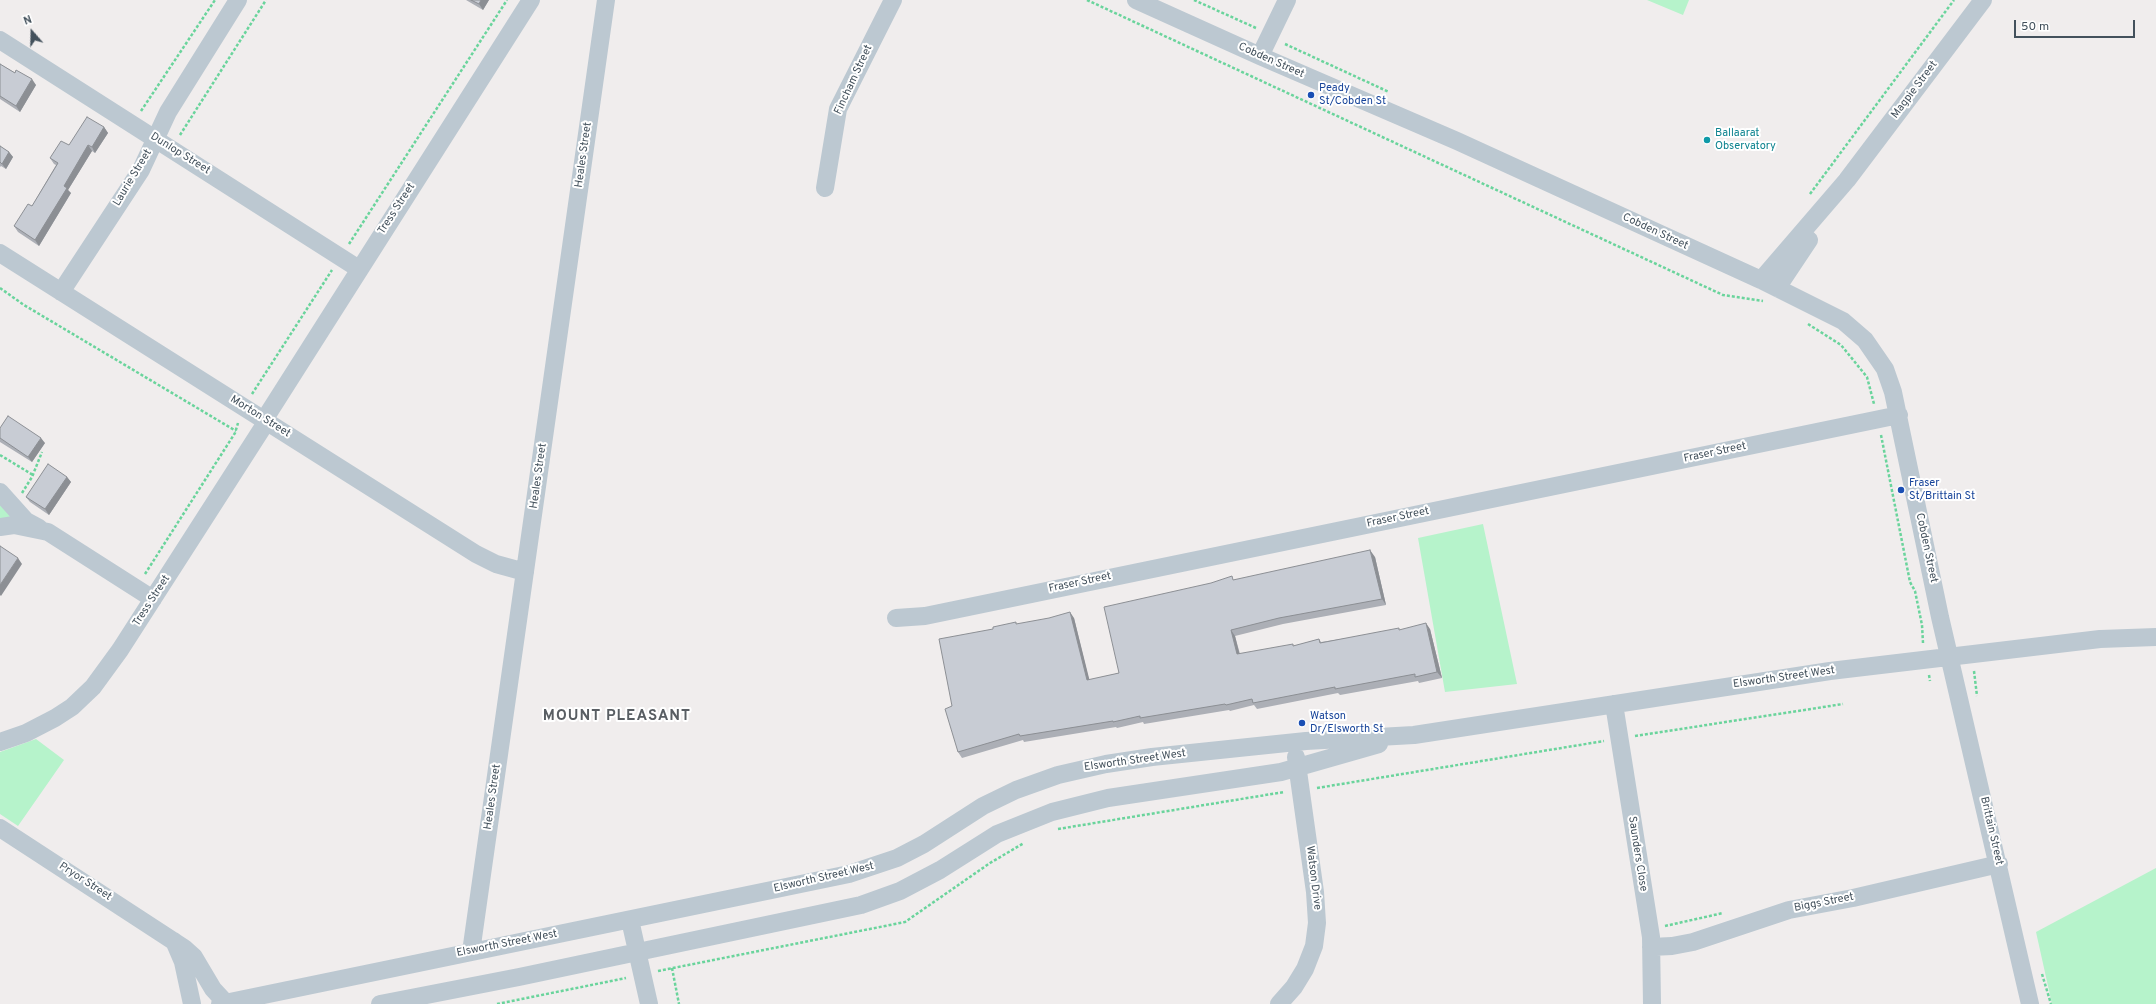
<!DOCTYPE html>
<html>
<head>
<meta charset="utf-8">
<style>
	body { margin:0 }
	#map { position:relative; width:2156px; height:1004px; overflow:hidden; background:#f0eded; font-family:Overpass,sans-serif }
	canvas { display:block }
	.north { position:absolute; left:12px; top:12px; width:40px; height:40px; -webkit-text-stroke:3px #fff; paint-order:stroke; rotate:340deg; font-size:11px; font-weight:700; line-height:16px; text-align:center; color:#43515c }
	.north::after { content:''; display:block; margin:auto; width:14px; height:18px; background:#43515c; clip-path:polygon(50% 0,100% 100%,50% 72%,0 100%) }
	.scale { position:absolute; left:2014px; top:20px; width:121px; height:18px; box-sizing:border-box; border:2px solid #43515c; border-top:0; padding-left:5px; font-size:12px; line-height:14px; white-space:nowrap; color:#43515c; -webkit-text-stroke:3px #fff; paint-order:stroke }
</style>
</head>
<body>
<div id="map">
<canvas width="2156" height="1004"></canvas>
<div class="north">N</div>
<div class="scale">50 m</div>
</div>
<script>
const ctx = document.querySelector('canvas').getContext('2d');
ctx.lineJoin = 'round';
function fill(path, color) { ctx.fillStyle = color; ctx.fill(path, 'evenodd'); }
const toPath = rows => new Path2D(rows.map(r => 'M' + r).join(''));
function trace(path, color, width, dash) { ctx.strokeStyle = color; ctx.lineWidth = width; ctx.lineCap = dash ? 'butt' : 'round'; ctx.setLineDash(dash || []); ctx.stroke(path); }
function write(font, color, halo, rows, align = 'center') {
  ctx.font = font + ' Overpass,sans-serif'; ctx.lineWidth = 4; ctx.setLineDash([]); ctx.textBaseline = 'middle'; ctx.strokeStyle = halo; ctx.fillStyle = color; for (const [text, x, y, turn = 0] of rows) {
    ctx.save(); ctx.translate(x, y); ctx.rotate((+turn || 0) * Math.PI / 180); ctx.textAlign = isNaN(turn) ? turn : align; if (halo) ctx.strokeText(text, 0, 0); ctx.fillText(text, 0, 0); ctx.restore();
  }
}
fill(toPath([
	[1647,0,1689,0,1683,15],
	[0,502,15,517,0,521],
	[1483,524,1517,684,1445,692,1418,538],
	[36,739,64,760,18,826,0,814,0,752],
	[2156,868,2156,1004,2052,1004,2036,932]
]), '#b6f3cb');
trace(toPath([
	[1087,0,1723,295,1763,301],
	[1194,0,1256,28],
	[1285,44,1389,92],
	[141,111,215,0],
	[180,135,266,0],
	[1810,194,1954,0],
	[349,244,507,0],
	[0,288,24,305,236,431],
	[1808,324,1841,345,1867,377,1874,404],
	[252,394,332,270],
	[1881,435,1910,582,1915,591,1922,625,1923,643],
	[0,455,33,475],
	[22,493,32,477,42,452],
	[145,574,235,433,238,423],
	[1974,671,1977,696],
	[1929,675,1930,681],
	[1635,736,1843,704],
	[1317,788,1604,741],
	[1058,829,1284,792],
	[1665,926,1723,913],
	[672,968,679,1004],
	[658,971,905,922,990,863,1024,843],
	[2042,974,2051,1004],
	[497,1004,626,978]
]), '#6ad49c', 2.5, [3, 2]);
trace(toPath([
	[1136,0,1260,56,1457,141,1761,280,1843,321,1865,340,1885,369,1893,392,1940,617,2030,1004],
	[0,40,359,269],
	[1260,56,1287,0],
	[825,188,838,109,893,0],
	[0,253,476,554,496,564,525,572],
	[1761,280,1847,180,1983,0],
	[1777,288,1809,240],
	[61,292,141,170,168,112,238,0],
	[264,420,531,0],
	[0,492,26,521,39,528],
	[0,527,14,525,48,532,153,599],
	[896,618,925,616,1899,415],
	[1614,704,1651,937,1652,1004],
	[0,742,26,733,55,718,72,707,93,687,120,650,267,421],
	[0,828,184,948,194,957,213,989,226,1003],
	[630,920,649,1004],
	[174,941,183,962,192,1004],
	[1651,947,1672,946,1693,942,1789,910,1853,898,1999,864],
	[471,952,606,0],
	[220,1004,849,874,897,858,924,844,983,806,1016,790,1058,775,1106,764,1152,757,1306,741,1414,735,1830,671,2100,639,2156,637],
	[380,1004,519,977,861,905,900,891,940,870,997,834,1052,812,1108,798,1281,772,1379,744],
	[1279,1004,1294,987,1305,969,1314,946,1317,923,1315,892,1296,757]
]), '#bcc8d1', 18);
fill(toPath([
	[466,0,489,0,483,10],
	[0,64,36,85,20,112,0,99],
	[104,127,108,133,95,153,92,151,68,190,71,193,39,246,18,232,14,226,32,206,56,165,54,164,50,158,69,145],
	[0,146,9,152,13,157,6,169,1,166,0,167],
	[0,428,45,443,32,462,0,442],
	[67,477,71,482,49,515,30,502,26,497],
	[1375,557,1386,605,1283,624,1235,636,1240,654,1294,646,1319,639,1321,642,1400,630,1430,629,1442,678,1419,683,1418,681,1340,695,1338,693,1257,709,1254,705,1230,711,1229,710,1144,724,1143,722,1117,728,1116,727,1024,742,1023,740,962,758,958,752,952,706,993,629,1017,624,1074,618,1089,680,1119,673,1235,580]
]), '#acafb6');
fill(toPath([
	[481,0,489,0,483,10,479,4],
	[32,79,36,85,20,112,16,106],
	[104,127,108,133,95,153,92,147],
	[88,145,92,151,68,190,71,193,39,246,35,240,64,186],
	[9,152,13,157,6,169,2,164],
	[41,438,45,443,32,462,28,457],
	[67,477,71,482,49,515,45,509],
	[1370,550,1375,557,1386,605,1382,599],
	[18,558,22,564,1,596,0,595,0,585],
	[1070,612,1074,618,1091,686,1087,680],
	[1426,623,1430,629,1442,678,1437,672],
	[1231,630,1235,636,1241,660,1237,654]
]), '#8c8f94');
const building = toPath([
	[471,0,481,0,479,4,471,0],
	[0,64,15,73,16,70,32,79,16,106,0,96,0,64],
	[87,117,104,127,92,147,88,145,64,186,67,188,35,240,14,226,28,204,32,206,58,163,50,158,61,141,69,145,87,117],
	[0,146,9,152,2,164,0,162,0,146],
	[8,416,41,438,28,457,0,438,0,428,8,416],
	[48,464,67,477,45,509,26,497,48,464],
	[0,546,18,558,0,585,0,546],
	[1370,550,1382,599,1279,618,1231,630,1237,654,1293,644,1293,646,1319,639,1320,643,1399,628,1399,630,1426,623,1437,672,1415,677,1415,674,1335,689,1335,687,1253,703,1252,699,1226,705,1225,704,1140,718,1140,716,1113,722,1113,721,1020,736,1019,734,958,752,945,709,952,706,939,639,993,629,993,627,1016,622,1016,624,1049,618,1070,612,1087,680,1119,673,1104,607,1211,583,1232,576,1233,580,1370,550]
]);
fill(building, '#c8ccd4');
trace(building, '#8c8f94', 1);
for (const [x, y, r, color] of [
	[1311,95,4,"#1a4fb4"],
	[1707,140,4,"#0f9aa8"],
	[1901,490,4,"#1a4fb4"],
	[1302,723,4,"#1a4fb4"]
]) { const dot = new Path2D(); dot.arc(x, y, r, 0, 2 * Math.PI); ctx.fillStyle = color; ctx.fill(dot); trace(dot, '#fff', 1.5); }
write('11px', '#43515c', '#fff', [
	["Cobden Street",1271,61,24],
	["Fincham Street",854,80,-65],
	["Magpie Street",1915,90,-53],
	["Dunlop Street",180,154,32],
	["Heales Street",584,155,-82],
	["Laurie Street",133,178,-59],
	["Tress Street",397,209,-57],
	["Cobden Street",1655,232,25],
	["Morton Street",260,417,32],
	["Fraser Street",1715,453,-12],
	["Heales Street",539,476,-82],
	["Fraser Street",1398,518,-12],
	["Cobden Street",1926,548,78],
	["Fraser Street",1080,583,-12],
	["Tress Street",152,601,-57],
	["Elsworth Street West",1784,678,-8],
	["Elsworth Street West",1135,761,-8],
	["Heales Street",493,797,-82],
	["Brittain Street",1991,831,77],
	["Saunders Close",1637,854,81],
	["Elsworth Street West",824,878,-13],
	["Watson Drive",1313,878,83],
	["Pryor Street",85,882,33],
	["Biggs Street",1824,903,-11],
	["Elsworth Street West",507,944,-11]
]);
write('11px', '#164399', '#fff', [
	["Peady",1319,89],
	["St/Cobden St",1319,102],
	["Fraser",1909,484],
	["St/Brittain St",1909,497],
	["Watson",1310,717],
	["Dr/Elsworth St",1310,730]
], 'left');
write('11px', '#0d838f', '#fff', [
	["Ballaarat",1715,134],
	["Observatory",1715,147]
], 'left');
ctx.letterSpacing = '1px';
write('bold 15px', '#595e63', '#fff', [
	["MOUNT PLEASANT",617,717]
]);
ctx.letterSpacing = '0px';
</script>
</body>
</html>
